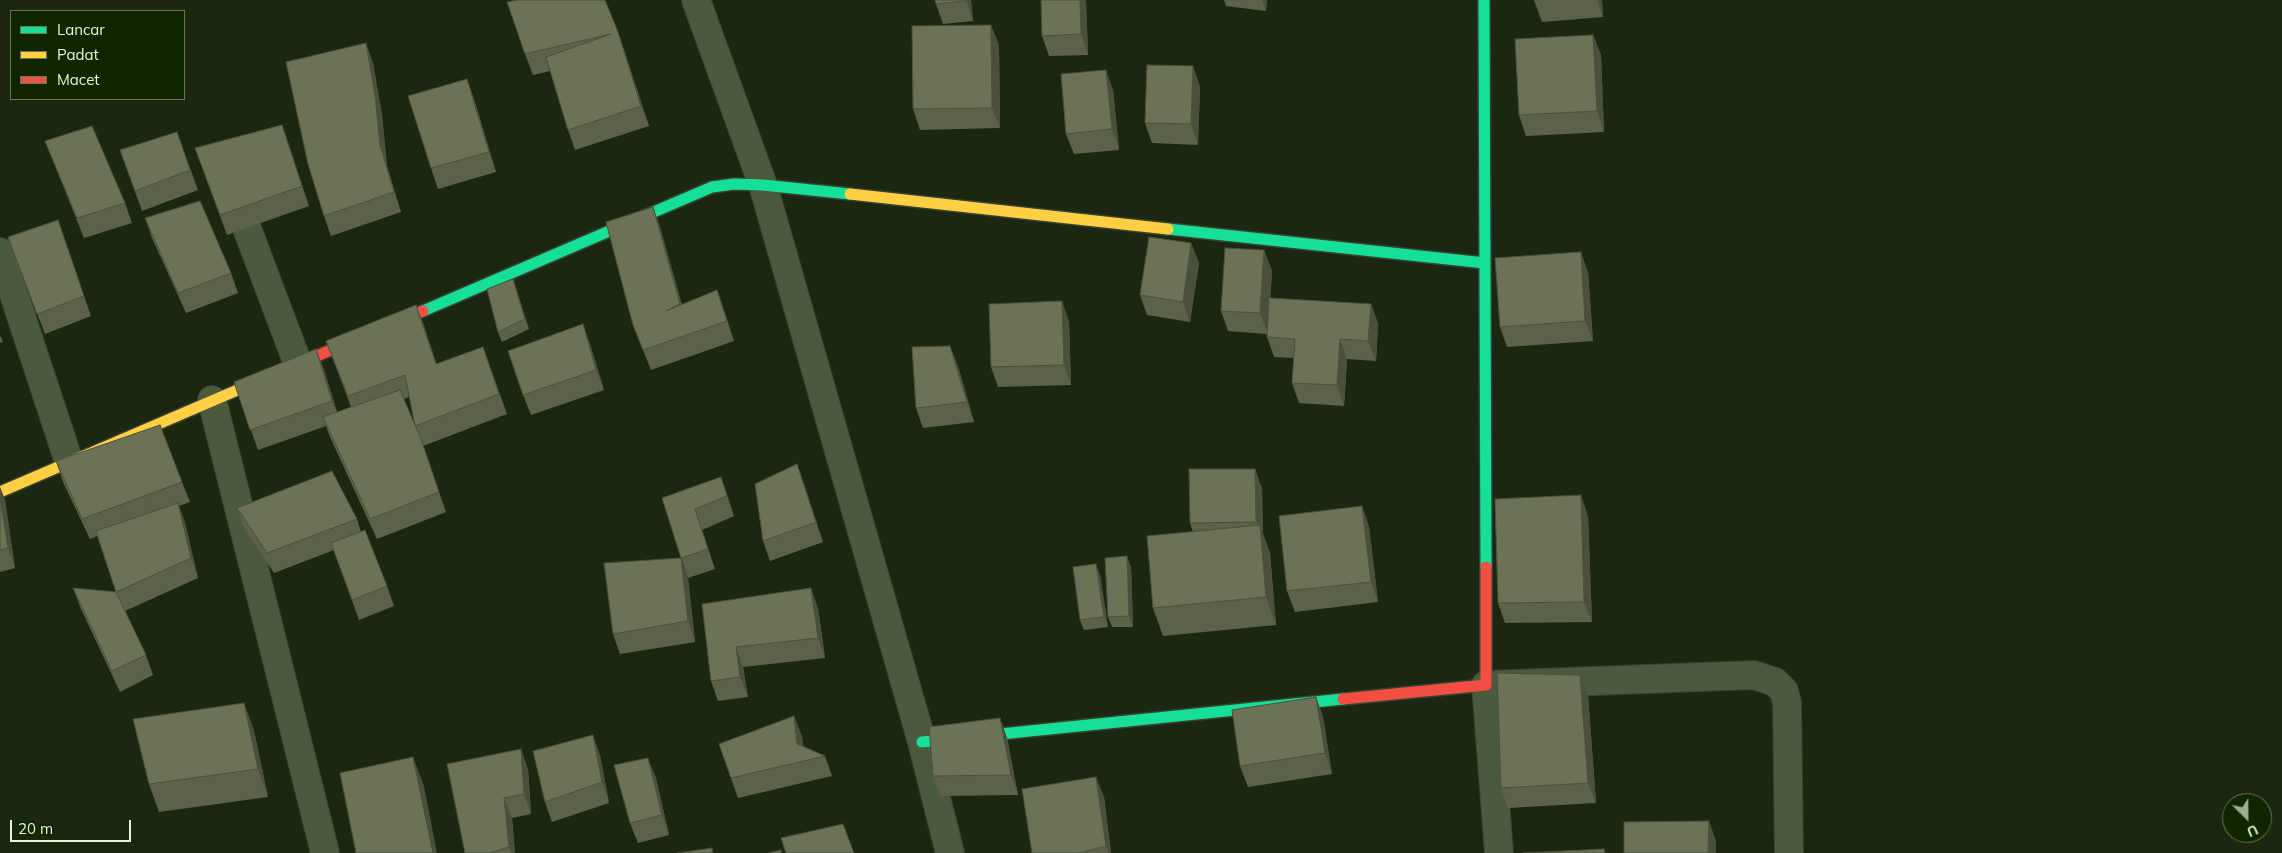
<!DOCTYPE html>
<html>
<head>
<meta charset="utf-8">
<style>
	body { margin:0 }
	#map { position:relative; width:2282px; height:853px; overflow:hidden; background:#1b2711; font-family:Mulish,sans-serif }
	canvas { display:block }
	.legend { position:absolute; left:10px; top:10px; width:175px; height:90px; box-sizing:border-box; background:#112501; border:1px solid #647955; margin:0; padding:6px 9px; list-style:none; font-size:15px; color:#e1f8d3 }
	.legend li { display:flex; align-items:center; gap:10px; height:25px }
	.legend b { width:25px; border:1px solid #647955 }
	.north { position:absolute; left:2222px; top:793px; width:50px; height:50px; box-sizing:border-box; background:#112501; border:1px solid #647955; border-radius:50%; rotate:157deg; font-size:14px; font-weight:700; line-height:20px; text-align:center; color:#e1f8d3 }
	.north::after { content:''; display:block; margin:auto; width:18px; height:22px; background:#9caf8f; clip-path:polygon(50% 0,100% 100%,50% 72%,0 100%) }
	.scale { position:absolute; left:10px; top:820px; width:121px; height:22px; box-sizing:border-box; border:2px solid #e1f8d3; border-top:0; padding-left:6px; font-size:15px; line-height:18px; white-space:nowrap; color:#e1f8d3; -webkit-text-stroke:4px #112501; paint-order:stroke }
</style>
</head>
<body>
<div id="map">
<canvas width="2282" height="853"></canvas>
<ul class="legend">
<li><b style="height:6px;background:#16e098"></b>Lancar</li>
<li><b style="height:6px;background:#ffcf43"></b>Padat</li>
<li><b style="height:6px;background:#f24e42"></b>Macet</li>
</ul>
<div class="north">U</div>
<div class="scale">20 m</div>
</div>
<script>
const ctx = document.querySelector('canvas').getContext('2d');
ctx.lineJoin = 'round';
const toPath = rows => new Path2D(rows.map(r => 'M' + r).join(''));
function trace(path, color, width, dash) { ctx.strokeStyle = color; ctx.lineWidth = width; ctx.lineCap = dash ? 'butt' : 'round'; ctx.setLineDash(dash || []); ctx.stroke(path); }
function fill(path, color) { ctx.fillStyle = color; ctx.fill(path, 'evenodd'); }
const street = toPath([
	[696,0,763,185,922,742,950,853],
	[234,194,298,364],
	[0,252,69,462],
	[212,400,325,853],
	[1499,853,1486,685,1754,675,1775,682,1784,691,1787,703,1789,853]
]);
const fast = toPath([
	[1484,0,1486,567],
	[1168,229,1485,263],
	[423,311,712,187,734,184,763,185,850,194],
	[922,742,1343,699]
]);
const slow = toPath([
	[850,194,1168,229],
	[0,492,305,361]
]);
const jam = toPath([
	[305,361,423,311],
	[1343,699,1486,685,1486,567]
]);
trace(street, '#374230', 30);
trace(fast, '#374230', 14);
trace(slow, '#374230', 14);
trace(jam, '#374230', 14);
trace(street, '#4b593e', 28);
trace(fast, '#16e098', 11);
trace(slow, '#ffcf43', 11);
trace(jam, '#f24e42', 11);
fill(toPath([
	[605,0,625,53,649,126,575,150,568,130,550,71,533,75,525,54],
	[971,0,973,21,943,24,936,4],
	[1086,0,1088,55,1049,56,1042,36],
	[1224,0,1267,0,1266,11,1226,6],
	[1534,0,1602,0,1603,17,1542,22],
	[1593,35,1601,55,1604,132,1526,136,1519,115],
	[999,45,1000,128,920,130,913,109],
	[373,63,382,115,387,166,401,212,331,236,324,216],
	[1193,66,1200,87,1198,145,1152,143,1145,123],
	[467,79,474,99,496,172,438,189,431,168],
	[1113,90,1119,150,1074,154,1066,134],
	[282,125,309,206,227,235,195,148],
	[177,132,198,190,142,211,120,150],
	[45,141,125,203,132,223,84,238],
	[653,207,660,227,682,305,724,310,734,341,651,370,633,325],
	[145,218,231,273,238,293,186,313,152,238],
	[58,220,91,316,45,334,8,237],
	[1191,243,1199,263,1190,322,1147,315,1140,295],
	[1264,250,1272,271,1270,298,1371,304,1378,324,1376,361,1347,359,1344,406,1299,403,1292,383,1294,358,1274,357,1267,337,1267,334,1228,331,1221,311],
	[1588,272,1593,341,1507,347,1500,327],
	[513,279,529,329,502,342,498,332],
	[416,305,436,364,483,347,507,414,423,446,446,512,377,539,330,437,326,426,258,450,234,382,316,349,324,370,337,412,351,407,326,341],
	[409,397,415,426,404,399],
	[1069,321,1071,385,998,387,991,367],
	[583,324,590,344,604,390,531,415,523,395],
	[0,335,3,342,0,343],
	[958,366,974,422,923,428,916,408],
	[56,461,182,482,190,502,179,506,185,523,198,578,125,611,146,655,153,675,120,692,81,609,73,588,116,592,97,536,90,539,63,482],
	[797,464,823,542,770,561,763,541],
	[1255,469,1262,489,1263,534,1270,553,1276,625,1163,636,1153,608,1193,532,1190,523],
	[721,477,734,516,702,530,715,569,688,578,681,558,662,498],
	[0,487,5,500,15,568,0,572],
	[1362,506,1369,527,1378,602,1295,612,1287,591],
	[237,508,357,519,361,532,387,586,394,606,359,620,334,550,274,573,244,528],
	[1588,516,1592,622,1505,623,1498,603],
	[1131,567,1133,627,1112,627,1108,617],
	[1100,575,1108,627,1084,630,1080,620],
	[688,578,695,642,620,654,613,634],
	[702,604,818,608,825,658,743,667,748,697,718,701,711,681],
	[1580,675,1588,695,1596,803,1508,808,1501,788],
	[1316,697,1323,717,1332,774,1248,787,1240,766],
	[244,703,254,731,268,797,159,812,149,784],
	[1000,718,1007,738,1018,795,940,796,933,776],
	[802,736,803,746,825,756,832,776,738,798,719,744],
	[600,755,609,803,552,822,545,802],
	[447,764,528,769,531,814,512,818,515,853,465,853],
	[656,778,669,835,638,843,630,823],
	[1104,797,1111,853,1032,853]
]), '#5c624a');
fill(toPath([
	[966,0,971,0,973,21],
	[1080,0,1086,0,1088,55,1081,34],
	[1262,0,1267,0,1266,11],
	[1597,0,1602,0,1603,17],
	[991,25,999,45,1000,128,992,108],
	[618,32,625,53,649,126,641,106],
	[1593,35,1601,55,1604,132,1597,111],
	[366,43,373,63,382,115,387,166,401,212,394,192,380,145],
	[1193,66,1200,87,1198,145,1191,124],
	[1106,70,1113,90,1119,150,1112,129],
	[467,79,474,99,496,172,489,152],
	[282,125,289,145,309,206,302,186],
	[653,207,660,227,687,324,680,304],
	[1191,243,1199,263,1190,322,1183,302],
	[1264,250,1272,271,1268,334,1260,313],
	[1581,252,1588,272,1593,341,1585,321],
	[717,290,724,310,734,341,727,321],
	[1062,301,1069,321,1071,385,1064,365],
	[1371,304,1378,324,1376,361,1368,341],
	[416,305,424,325,443,384,436,364],
	[583,324,590,344,604,390,596,370],
	[1340,339,1347,359,1344,406,1337,385],
	[950,346,958,366,974,422,967,402],
	[316,349,324,370,340,421,332,401],
	[797,464,804,484,823,542,816,522],
	[1255,469,1262,489,1263,534,1270,553,1276,625,1266,597,1261,536,1256,522],
	[721,477,728,497,734,516,727,496],
	[0,487,5,500,15,568,8,548,0,497],
	[1581,495,1588,516,1592,622,1584,602],
	[178,503,185,523,198,578,191,558],
	[1362,506,1369,527,1378,602,1371,582],
	[1127,556,1131,567,1133,627,1129,616],
	[681,558,688,578,695,642,688,621],
	[1096,564,1100,575,1108,627,1104,617],
	[811,588,818,608,825,658,818,638],
	[736,647,743,667,748,697,740,677],
	[1580,675,1588,695,1596,803,1588,783],
	[1316,697,1323,717,1332,774,1325,753],
	[244,703,254,731,268,797,258,769],
	[794,716,802,736,804,761,797,744],
	[1000,718,1007,738,1018,795,1011,775],
	[593,735,600,755,609,803,602,782],
	[521,749,528,769,531,814,524,794],
	[413,757,424,786,437,853,433,853],
	[648,758,656,778,669,835,662,815],
	[1096,777,1104,797,1111,853,1108,853,1106,846],
	[504,798,512,818,515,853,511,853,509,847],
	[1709,821,1716,841,1716,853,1708,853]
]), '#4b503c');
const building = toPath([
	[518,0,605,0,618,32,641,106,568,130,546,57,611,34,525,54,507,2,518,0],
	[935,0,966,0,966,1,936,4,935,0],
	[1041,0,1080,0,1081,34,1042,36,1041,0],
	[991,25,992,108,913,109,912,26,991,25],
	[1593,35,1597,111,1519,115,1515,39,1593,35],
	[366,43,375,95,380,145,394,192,324,216,308,164,286,62,366,43],
	[1147,65,1193,66,1191,124,1145,123,1147,65],
	[1106,70,1112,129,1066,134,1061,74,1106,70],
	[467,79,489,152,431,168,408,96,467,79],
	[282,125,302,186,220,215,195,148,282,125],
	[92,126,125,203,77,218,45,141,92,126],
	[177,132,190,170,135,191,120,150,177,132],
	[200,201,231,273,178,293,145,218,200,201],
	[653,207,680,304,666,311,717,290,727,321,643,350,633,325,606,222,653,207],
	[58,220,84,296,37,314,8,237,58,220],
	[1149,237,1191,243,1183,302,1140,295,1149,237],
	[1225,248,1264,250,1260,313,1221,311,1225,248],
	[1581,252,1585,321,1500,327,1495,258,1581,252],
	[513,279,525,319,498,332,487,289,513,279],
	[1269,298,1371,304,1368,341,1340,339,1337,385,1292,383,1295,339,1267,337,1269,298],
	[1062,301,1064,365,991,367,989,304,1062,301],
	[416,305,436,364,483,347,499,394,415,426,405,375,348,396,326,341,416,305],
	[583,324,596,370,523,395,508,351,583,324],
	[950,346,967,402,916,408,912,347,950,346],
	[316,349,332,401,250,430,234,382,316,349],
	[400,390,421,439,439,492,370,519,323,417,400,390],
	[160,425,182,482,82,519,56,461,160,425],
	[797,464,816,522,763,541,755,484,797,464],
	[1189,469,1255,469,1256,522,1190,523,1189,469],
	[332,471,357,519,267,553,237,508,332,471],
	[721,477,727,496,695,509,708,549,681,558,662,498,721,477],
	[1581,495,1584,602,1498,603,1495,499,1581,495],
	[0,497,8,548,0,550,0,497],
	[178,503,191,558,116,592,96,531,178,503],
	[1362,506,1371,582,1287,591,1279,516,1362,506],
	[1260,525,1266,597,1153,608,1147,536,1260,525],
	[365,530,387,586,352,600,331,543,365,530],
	[1127,556,1129,616,1108,617,1105,558,1127,556],
	[681,558,688,621,613,634,604,563,681,558],
	[1096,564,1104,617,1080,620,1073,567,1096,564],
	[73,588,116,592,146,655,112,671,73,588],
	[811,588,818,638,736,647,740,677,711,681,702,604,811,588],
	[1497,673,1580,675,1588,783,1501,788,1497,673],
	[1316,697,1325,753,1240,766,1232,710,1316,697],
	[244,703,258,769,149,784,133,719,244,703],
	[794,716,797,744,825,756,731,778,719,744,794,716],
	[1000,718,1011,775,933,776,929,727,1000,718],
	[593,735,602,782,545,802,533,751,593,735],
	[521,749,524,794,504,798,509,847,490,853,465,853,447,764,521,749],
	[413,757,433,853,356,853,340,773,413,757],
	[648,758,662,815,630,823,614,765,648,758],
	[1096,777,1106,846,1078,853,1032,853,1022,789,1096,777],
	[1709,821,1708,853,1624,853,1624,822,1709,821],
	[843,824,854,853,786,853,781,838,843,824],
	[712,848,713,853,677,853,712,848],
	[1604,849,1605,853,1523,853,1604,849],
	[781,850,781,853,768,853,781,850]
]);
fill(building, '#6b7256');
trace(building, '#4b503c', 1);
</script>
</body>
</html>
